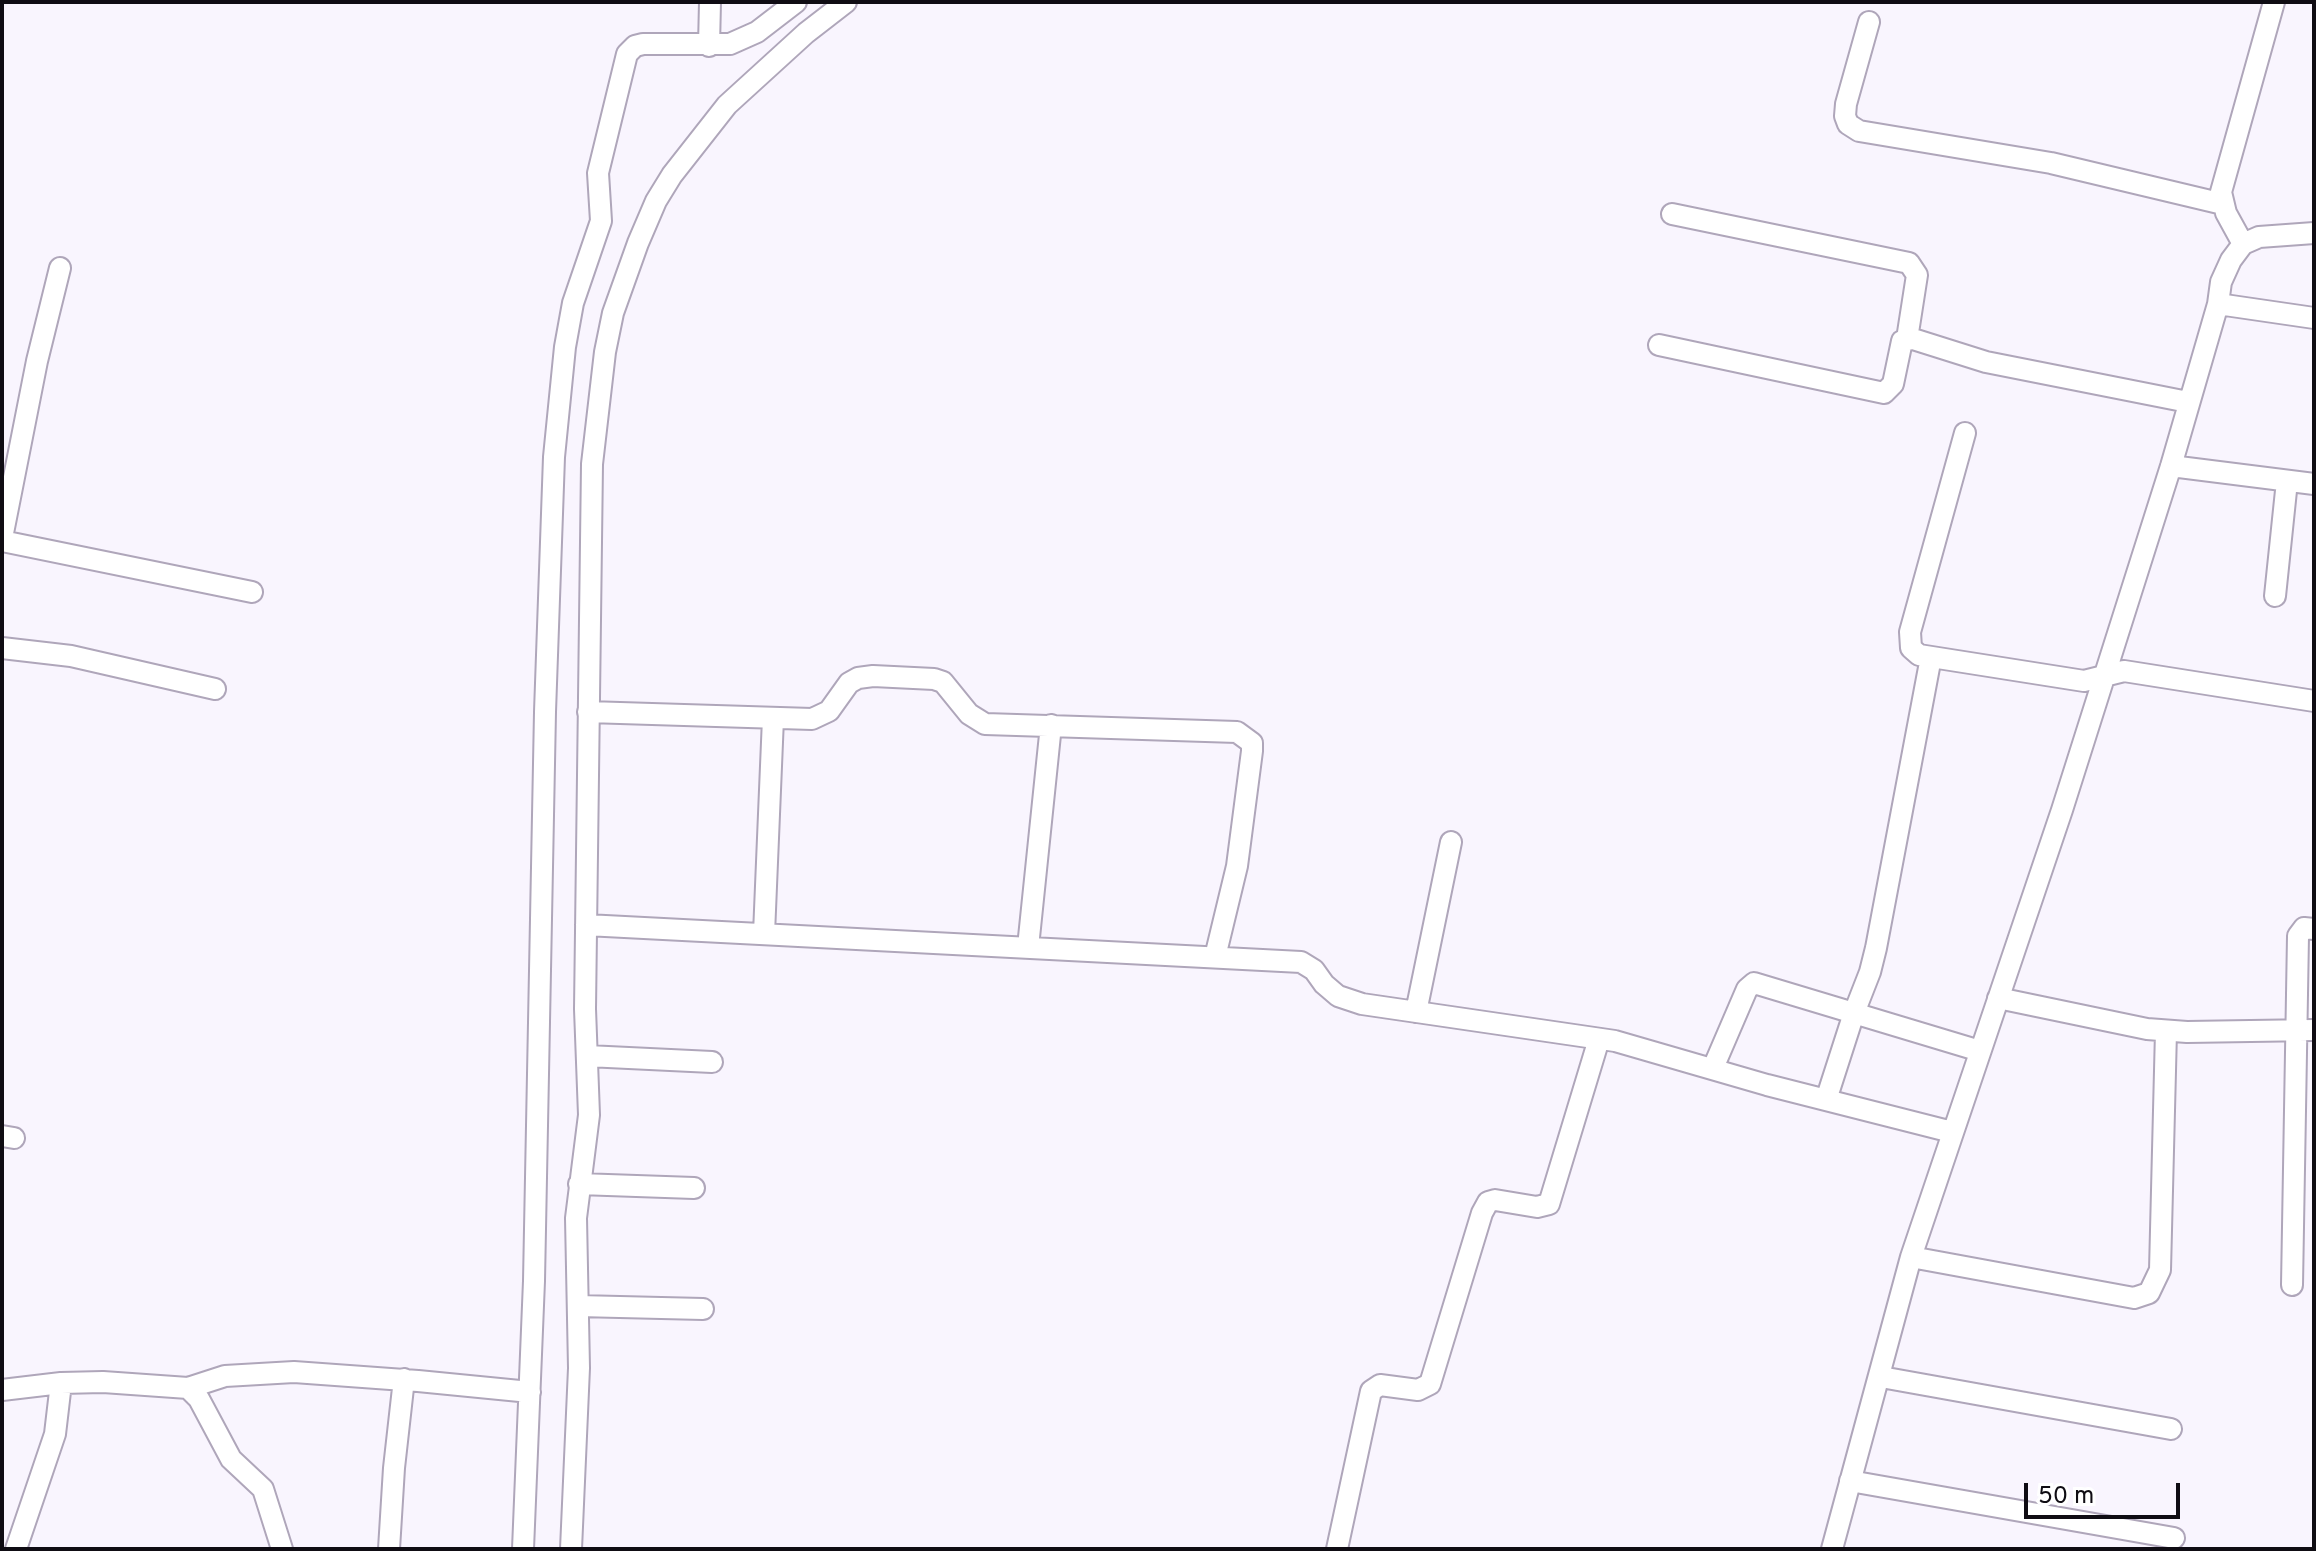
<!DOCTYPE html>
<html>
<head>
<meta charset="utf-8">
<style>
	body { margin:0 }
	#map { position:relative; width:2316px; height:1551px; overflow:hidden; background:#f9f5fe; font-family:Overpass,sans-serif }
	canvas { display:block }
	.frame { position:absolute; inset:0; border:4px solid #0f0c13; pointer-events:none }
	.scale { position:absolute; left:2024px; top:1483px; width:156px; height:36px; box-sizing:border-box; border:4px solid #0f0c13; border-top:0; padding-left:10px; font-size:24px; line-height:28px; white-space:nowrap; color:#0f0c13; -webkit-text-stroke:6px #fff; paint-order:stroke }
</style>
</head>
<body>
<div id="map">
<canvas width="2316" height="1551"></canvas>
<div class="frame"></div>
<div class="scale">50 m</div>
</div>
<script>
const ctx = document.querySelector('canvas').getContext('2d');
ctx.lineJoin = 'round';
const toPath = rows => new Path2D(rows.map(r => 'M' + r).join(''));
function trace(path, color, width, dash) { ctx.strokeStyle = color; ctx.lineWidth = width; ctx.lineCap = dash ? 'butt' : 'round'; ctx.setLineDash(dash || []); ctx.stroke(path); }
const minor = toPath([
	[1869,22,1846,104,1845,116,1848,124,1859,131,2051,163,2223,204],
	[709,46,710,2],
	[1672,214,1909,263,1917,275,1907,339],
	[2243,244,2226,213,2221,192,2274,2],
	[2218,304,2314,318],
	[1659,345,1884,393,1893,384,1902,341,1913,339,1986,362,2188,402],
	[1965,433,1910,632,1911,648,1919,655,2084,681,2124,671,2314,701],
	[2171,466,2314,484],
	[2,538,37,361,60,268],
	[2,541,252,592],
	[2275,596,2287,481],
	[2,648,71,656,215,689],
	[588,712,812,719,829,711,849,683,858,678,873,676,934,679,943,682,969,714,985,724,1237,732,1252,743,1252,751,1237,866,1215,957],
	[586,925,1301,962,1314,970,1324,984,1338,996,1362,1004,1615,1041,1767,1085,1952,1132],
	[764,934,773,718],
	[1028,947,1051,725],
	[1998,998,2147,1029,2187,1032,2314,1030],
	[1416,1012,1451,842],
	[587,1056,712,1062],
	[1713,1068,1747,989,1754,983,1980,1051],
	[1826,1100,1854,1013,1870,972,1876,948,1931,657],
	[2,1136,14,1138],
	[579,1184,694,1188],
	[1911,1257,2134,1298,2149,1293,2160,1270,2166,1031],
	[2292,1285,2298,936,2304,928,2314,929],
	[578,1306,703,1309],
	[1881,1377,2171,1429],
	[188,1388,225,1376,294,1372,418,1381,530,1392],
	[2,1390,61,1383,103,1382,188,1388,199,1399,231,1459,263,1489,282,1549],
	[1850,1481,2174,1538],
	[16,1549,55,1434,61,1383],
	[389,1549,394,1468,404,1379],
	[523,1549,534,1281,545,712,554,457,565,347,573,303,601,221,598,173,627,54,635,46,643,44,730,44,757,32,796,2],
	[571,1549,579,1368,576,1218,589,1115,585,1009,592,464,605,352,613,313,638,243,656,201,672,175,727,105,806,33,846,2],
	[1337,1549,1371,1391,1380,1385,1418,1390,1430,1384,1482,1213,1488,1202,1495,1200,1537,1207,1549,1204,1599,1039],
	[1832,1549,1911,1257,2062,810,2171,466,2218,304,2221,282,2231,260,2243,244,2259,237,2314,233]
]);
trace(minor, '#afa6ba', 24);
trace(minor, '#fff', 20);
</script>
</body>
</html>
